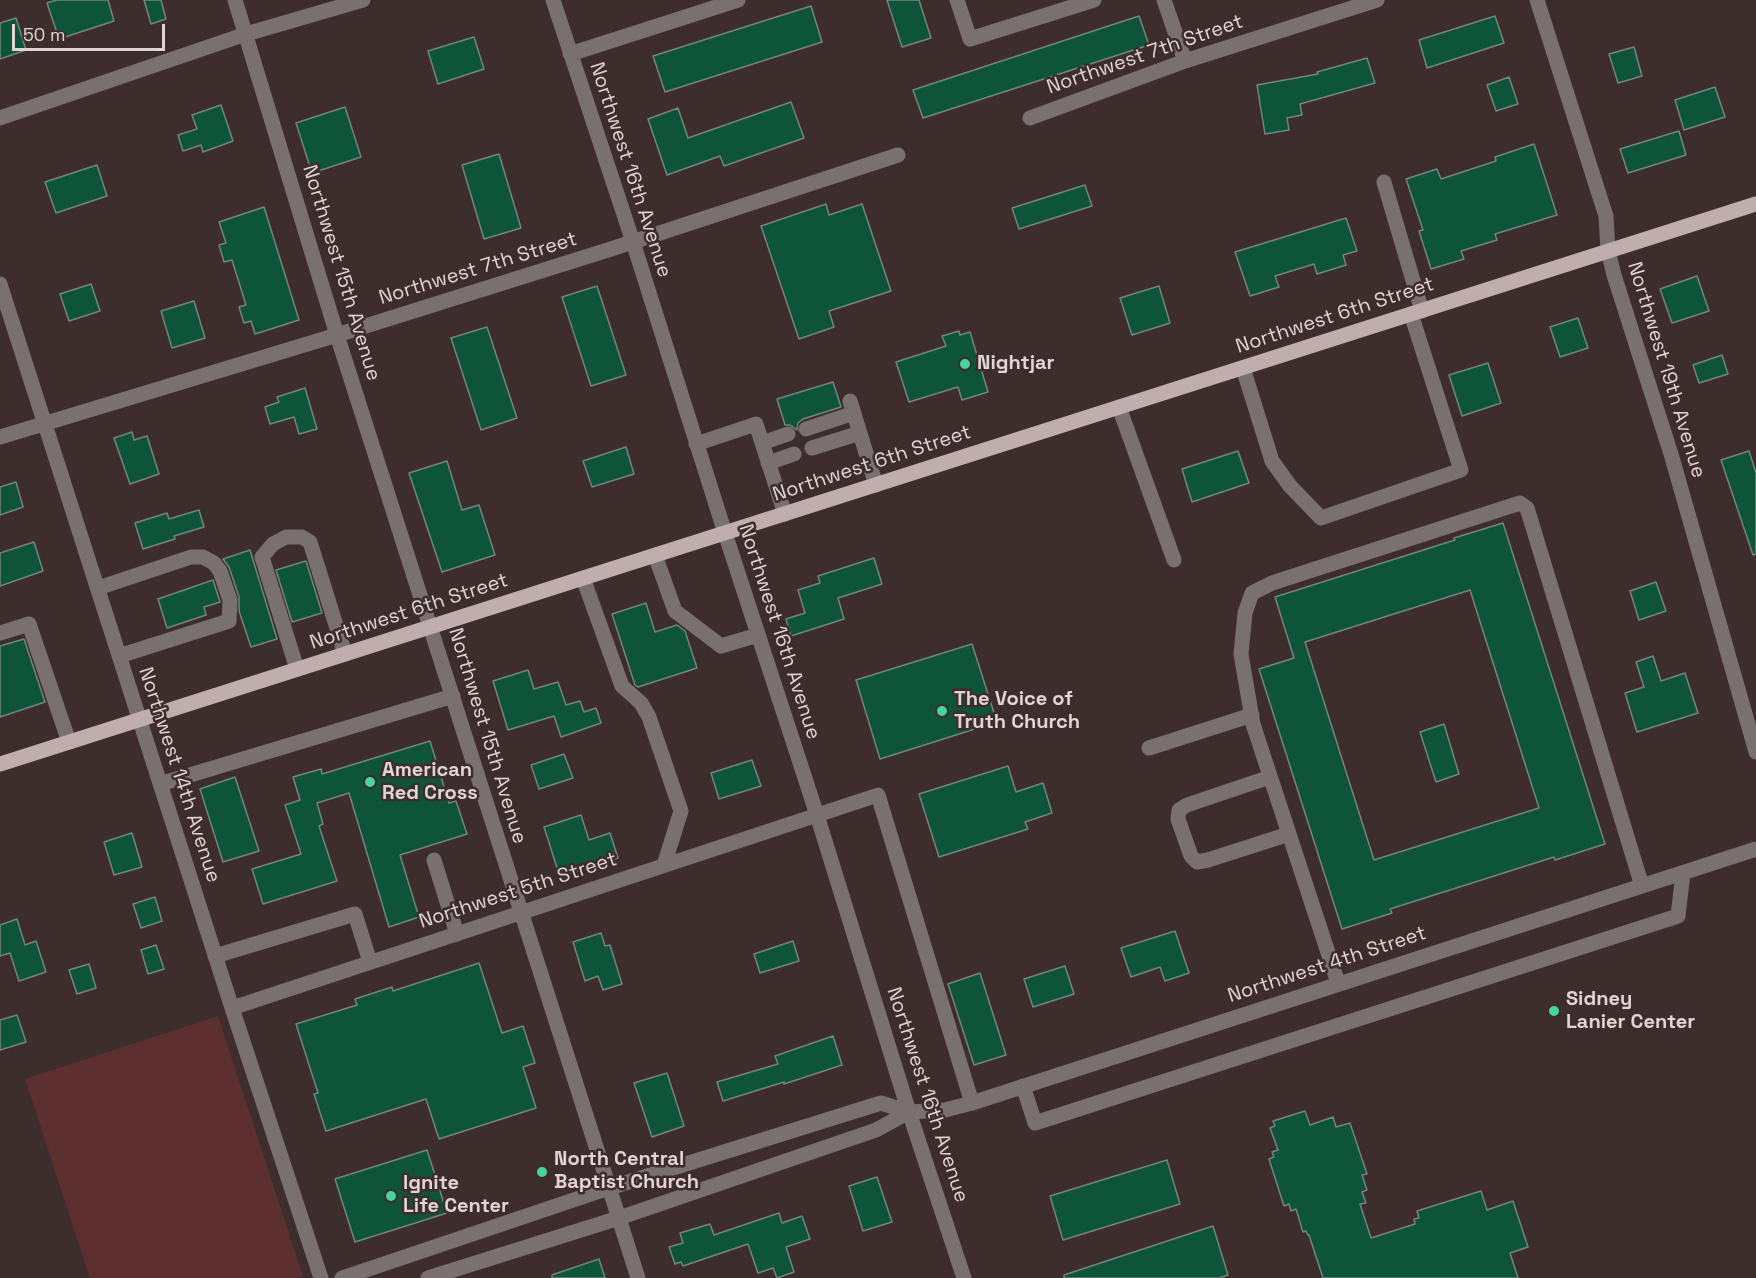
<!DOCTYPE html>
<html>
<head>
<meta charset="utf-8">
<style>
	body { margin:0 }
	#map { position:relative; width:1756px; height:1278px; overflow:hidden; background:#3e2d2d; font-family:"Space Grotesk",sans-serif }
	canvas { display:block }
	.scale { position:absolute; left:12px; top:24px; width:153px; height:27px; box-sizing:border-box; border:3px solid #e0d5d4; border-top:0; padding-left:8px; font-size:18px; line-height:21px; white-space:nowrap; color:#e0d5d4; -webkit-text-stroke:4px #3e2d2d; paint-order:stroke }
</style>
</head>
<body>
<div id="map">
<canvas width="1756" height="1278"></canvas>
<div class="scale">50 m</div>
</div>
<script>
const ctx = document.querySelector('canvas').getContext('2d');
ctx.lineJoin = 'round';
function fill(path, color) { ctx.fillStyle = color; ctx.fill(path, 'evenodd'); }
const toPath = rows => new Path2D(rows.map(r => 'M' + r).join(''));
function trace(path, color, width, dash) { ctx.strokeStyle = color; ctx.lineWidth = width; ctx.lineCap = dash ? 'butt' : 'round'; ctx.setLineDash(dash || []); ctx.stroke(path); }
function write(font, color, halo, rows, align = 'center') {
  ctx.font = font + ' "Space Grotesk",sans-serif'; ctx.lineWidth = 5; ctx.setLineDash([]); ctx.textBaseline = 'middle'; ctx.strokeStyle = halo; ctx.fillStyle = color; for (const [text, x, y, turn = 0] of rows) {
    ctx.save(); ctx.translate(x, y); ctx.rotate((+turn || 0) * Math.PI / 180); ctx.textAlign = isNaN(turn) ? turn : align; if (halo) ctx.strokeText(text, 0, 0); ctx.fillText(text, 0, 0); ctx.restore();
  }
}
fill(toPath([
	[218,1016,303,1276,296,1278,90,1278,25,1079]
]), '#5c2f30');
const building = toPath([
	[57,0,108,0,114,21,59,39,47,3,57,0],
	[144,0,161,0,166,19,151,24,144,0],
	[887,0,919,0,931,38,902,47,887,0],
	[811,6,822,42,665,92,653,56,811,6],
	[1139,16,1149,45,923,118,913,90,1139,16],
	[1495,16,1504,43,1427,68,1419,40,1495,16],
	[16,18,26,50,0,59,0,23,16,18],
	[474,37,484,69,438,84,428,51,474,37],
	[1634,47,1642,76,1618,83,1609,54,1634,47],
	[1367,58,1375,83,1300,104,1302,115,1287,118,1289,130,1265,134,1257,85,1318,74,1317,72,1367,58],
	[1509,77,1518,104,1496,111,1487,85,1509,77],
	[1715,87,1725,117,1684,130,1675,100,1715,87],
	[791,102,804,138,724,166,720,156,667,175,648,119,678,108,688,138,791,102],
	[221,105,233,141,203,152,201,145,183,151,178,135,197,129,192,115,221,105],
	[345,107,361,157,312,173,296,123,345,107],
	[1679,131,1686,155,1628,173,1620,149,1679,131],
	[1534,144,1557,215,1495,234,1497,240,1461,251,1464,259,1431,269,1419,231,1423,230,1406,179,1437,169,1441,179,1496,161,1495,157,1534,144],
	[499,154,521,228,484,239,462,165,499,154],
	[97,165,107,196,56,213,45,182,97,165],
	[1085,185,1092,206,1019,229,1012,208,1085,185],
	[826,204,829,215,862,204,891,291,829,311,834,327,799,339,761,226,826,204],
	[264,207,299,320,255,334,251,321,244,323,239,307,246,305,232,260,224,262,219,245,226,243,219,222,264,207],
	[1346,218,1357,251,1343,255,1346,265,1317,274,1314,264,1275,276,1279,287,1250,296,1235,252,1346,218],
	[1697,276,1709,311,1672,323,1660,289,1697,276],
	[91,284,100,311,69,321,60,294,91,284],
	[597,286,626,375,591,386,562,297,597,286],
	[1159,286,1170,323,1132,335,1120,298,1159,286],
	[194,301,205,338,172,348,161,311,194,301],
	[1578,318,1588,348,1560,357,1550,327,1578,318],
	[487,327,517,418,481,430,451,338,487,327],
	[959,331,960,335,970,332,988,392,962,400,958,387,909,402,896,362,946,346,942,336,959,331],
	[1722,355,1728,374,1699,383,1693,365,1722,355],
	[1488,363,1501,403,1462,416,1449,375,1488,363],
	[833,382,841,407,803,419,798,423,797,430,790,425,785,425,777,399,833,382],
	[305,388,317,429,299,434,294,417,270,424,265,407,279,402,277,397,305,388],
	[132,432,134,440,147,436,159,474,130,484,114,438,132,432],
	[626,447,634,474,592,487,583,461,626,447],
	[1238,451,1249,483,1192,502,1182,469,1238,451],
	[1749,451,1756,473,1756,554,1753,555,1721,460,1749,451],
	[447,461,462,510,479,505,495,555,442,572,409,473,447,461],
	[16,482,23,507,0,515,0,487,16,482],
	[199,510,204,527,174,536,175,539,143,549,135,523,167,513,169,519,199,510],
	[1503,523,1605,844,1555,860,1554,857,1390,909,1392,913,1342,929,1259,669,1294,658,1275,597,1455,540,1454,538,1503,523],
	[1470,590,1539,808,1374,860,1305,642,1470,590],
	[34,542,43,571,0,586,0,553,34,542],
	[250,550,277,639,251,647,239,611,239,597,229,567,223,559,250,550],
	[874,558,882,584,838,598,844,619,791,636,786,619,805,613,798,590,820,583,818,576,874,558],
	[306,561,322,613,292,622,276,570,306,561],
	[213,580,220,602,204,607,206,615,167,628,158,599,213,580],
	[1656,582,1666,611,1639,620,1630,591,1656,582],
	[646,603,655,632,677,625,685,631,697,668,638,687,635,685,612,614,646,603],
	[24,639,45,702,0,717,0,646,24,639],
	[972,644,997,722,880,759,856,680,972,644],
	[1653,656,1661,681,1685,673,1698,713,1637,732,1625,693,1644,687,1636,662,1653,656],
	[528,670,534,689,558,682,566,705,580,701,584,712,596,708,601,723,561,737,554,716,508,730,493,681,528,670],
	[1444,724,1459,774,1436,782,1420,732,1444,724],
	[430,741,449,803,456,801,467,834,400,855,419,917,389,927,349,793,317,803,323,824,319,826,337,881,263,904,252,869,301,854,285,805,300,800,293,777,321,769,322,774,430,741],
	[564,754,573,778,539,789,531,765,564,754],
	[752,760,761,786,719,799,711,773,752,760],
	[1008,766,1016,792,1043,783,1052,813,1025,822,1028,829,939,857,919,794,1008,766],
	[235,777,259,851,223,862,200,789,235,777],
	[581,815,589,840,610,833,618,858,560,877,544,827,581,815],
	[132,833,142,867,114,875,104,842,132,833],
	[155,897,162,921,141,928,133,904,155,897],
	[17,919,25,945,36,941,46,972,19,981,10,953,0,956,0,925,17,919],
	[1175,931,1189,973,1165,981,1160,967,1131,977,1121,948,1175,931],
	[601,933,605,946,610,945,622,984,603,990,598,976,585,981,573,942,601,933],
	[793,941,799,961,760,973,754,954,793,941],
	[156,945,164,969,148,974,141,950,156,945],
	[479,963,502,1033,523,1026,535,1063,523,1067,536,1108,439,1139,426,1099,326,1131,314,1094,318,1093,296,1024,357,1005,355,999,392,987,393,991,479,963],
	[89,964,96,988,77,994,69,970,89,964],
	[1065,966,1074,994,1033,1007,1024,979,1065,966],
	[980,973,1006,1055,974,1065,948,984,980,973],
	[17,1015,26,1042,0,1050,0,1020,17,1015],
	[833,1036,842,1065,784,1084,784,1082,723,1101,717,1082,778,1064,775,1056,833,1036],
	[667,1073,684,1126,652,1137,634,1083,667,1073],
	[1305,1111,1310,1125,1333,1117,1336,1127,1350,1123,1367,1174,1362,1175,1367,1190,1362,1192,1366,1203,1360,1204,1371,1238,1415,1224,1414,1219,1419,1218,1417,1211,1481,1191,1487,1210,1513,1201,1528,1247,1510,1253,1518,1278,1323,1278,1309,1235,1308,1235,1306,1231,1303,1232,1296,1209,1291,1211,1289,1204,1284,1206,1269,1159,1274,1157,1272,1152,1278,1150,1270,1128,1275,1126,1273,1121,1305,1111],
	[427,1150,447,1213,355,1242,335,1179,427,1150],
	[1167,1160,1180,1204,1063,1240,1050,1196,1167,1160],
	[877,1177,892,1222,863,1231,849,1186,877,1177],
	[779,1213,782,1223,802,1216,810,1239,786,1247,794,1272,777,1278,773,1268,758,1273,748,1244,683,1266,681,1262,675,1264,669,1247,683,1243,680,1233,710,1224,714,1235,779,1213],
	[1213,1226,1228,1275,1219,1278,1064,1278,1064,1275,1213,1226],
	[599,1259,605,1278,552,1278,552,1275,599,1259]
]);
fill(building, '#0d543a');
trace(building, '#73857c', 1.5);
trace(toPath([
	[235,0,337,335,638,1278],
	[553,0,633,242,725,533,817,815,909,1112,964,1278],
	[957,0,970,39,1094,0],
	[1164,0,1185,61],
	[1537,0,1606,216,1608,251,1614,275,1671,454,1756,752],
	[570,54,738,0],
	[0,118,246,34,363,0],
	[1030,118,1185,61,1377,0],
	[1384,182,1422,311],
	[0,284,232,1008,321,1278],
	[1243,368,1272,461,1290,486,1321,518,1461,470,1411,314],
	[850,401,876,485],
	[1119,407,1174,560],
	[806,429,854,413],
	[0,437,337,335,611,249,898,155],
	[762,443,788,434],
	[696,444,756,424,785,514],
	[812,448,860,433],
	[768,463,794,454],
	[655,555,675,611,721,646,758,635],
	[583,578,622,686,641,703,649,717,681,811,664,865],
	[98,588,191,557,203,557,214,563,220,571,230,600,229,621,119,656],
	[0,633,29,624,69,742],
	[297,669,262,557,273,544,286,537,302,537,310,542,345,654],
	[1149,748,1252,715],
	[1270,777,1187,805,1179,810,1178,819,1191,856,1197,862,1208,860,1289,834],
	[160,784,453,696],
	[434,860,457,934],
	[215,956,355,914,370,962],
	[1338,983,1253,724,1241,654,1245,613,1252,593,1272,583,1520,503,1527,508,1642,886],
	[232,1008,878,795,972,1103],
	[1023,1086,1035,1123,1678,916,1683,873],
	[342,1278,609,1188,881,1103,909,1112,945,1110,972,1103,1756,849],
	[428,1278,619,1218,876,1130,909,1112]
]), '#797070', 15);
trace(toPath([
	[0,764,1756,204]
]), '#c0adad', 15);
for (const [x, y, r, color] of [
	[965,364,6,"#47d49e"],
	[942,711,6,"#47d49e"],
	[370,782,6,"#47d49e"],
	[1554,1011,6,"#47d49e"],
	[542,1172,6,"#47d49e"],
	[391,1196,6,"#47d49e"]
]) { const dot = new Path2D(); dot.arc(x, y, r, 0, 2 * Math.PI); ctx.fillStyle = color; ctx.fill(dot); trace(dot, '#3e2d2d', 2); }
write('20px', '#e0d5d4', '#3e2d2d', [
	["Northwest 7th Street",1145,55,-19],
	["Northwest 16th Avenue",630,170,72],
	["Northwest 7th Street",478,269,-17],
	["Northwest 15th Avenue",341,273,73],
	["Northwest 6th Street",1335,316,-18],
	["Northwest 19th Avenue",1666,370,73],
	["Northwest 6th Street",872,464,-18],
	["Northwest 6th Street",409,612,-18],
	["Northwest 16th Avenue",779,632,72],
	["Northwest 15th Avenue",487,736,73],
	["Northwest 14th Avenue",179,775,72],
	["Northwest 5th Street",518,891,-18],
	["Northwest 4th Street",1327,965,-18],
	["Northwest 16th Avenue",927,1095,72]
]);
write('bold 20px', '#e0d5d4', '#3e2d2d', [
	["Nightjar",977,364],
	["The Voice of",954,700],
	["Truth Church",954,723],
	["American",382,771],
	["Red Cross",382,794],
	["Sidney",1566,1000],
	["Lanier Center",1566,1023],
	["North Central",554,1160],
	["Baptist Church",554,1183],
	["Ignite",403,1184],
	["Life Center",403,1207]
], 'left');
</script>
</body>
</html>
